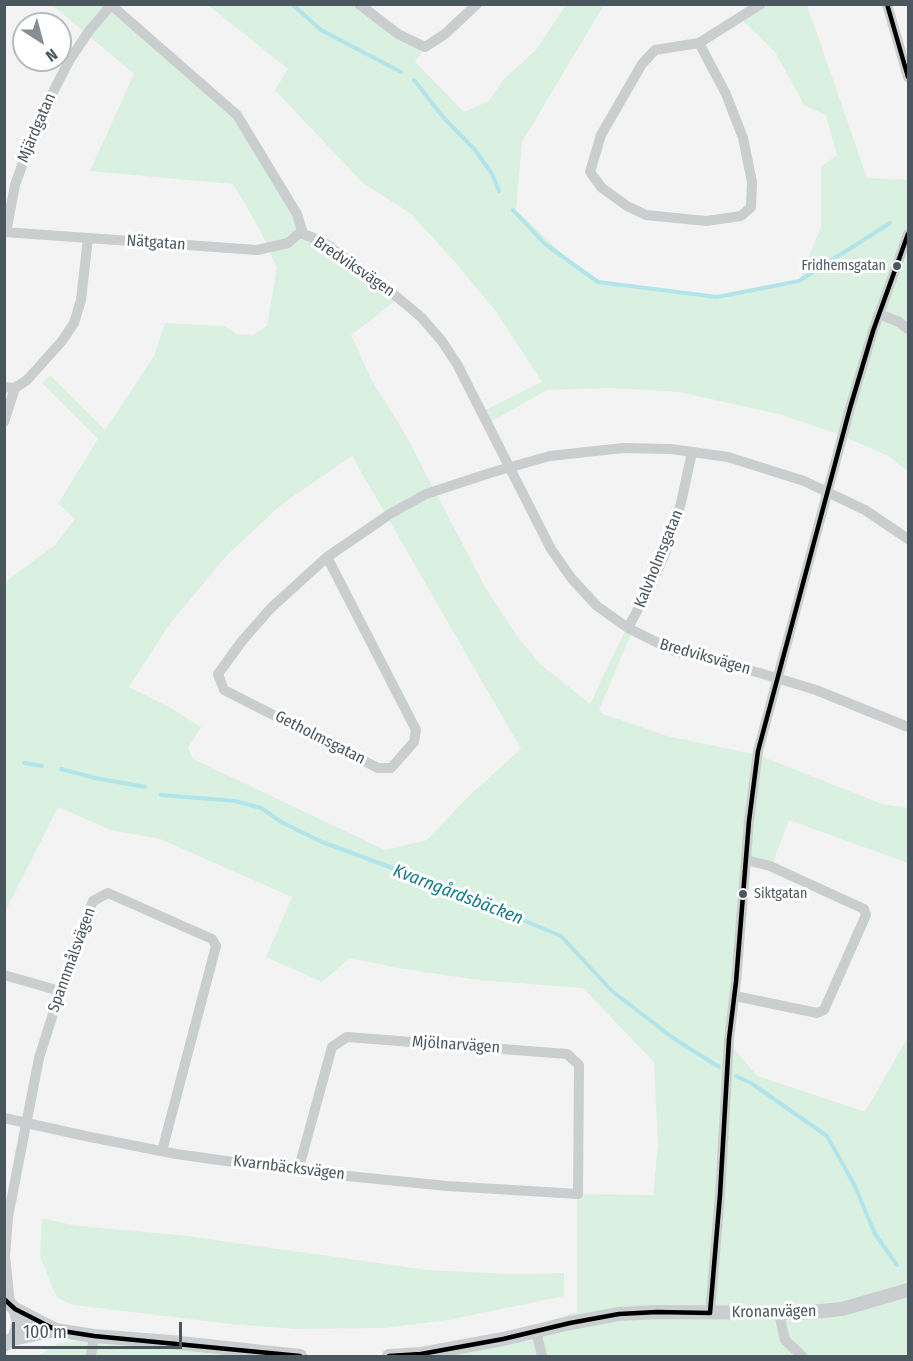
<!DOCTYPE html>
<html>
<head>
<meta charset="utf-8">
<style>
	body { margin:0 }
	#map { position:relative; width:913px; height:1361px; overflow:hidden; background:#f3f3f3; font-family:"Fira Sans Condensed",sans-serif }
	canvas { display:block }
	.frame { position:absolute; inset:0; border:6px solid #4b575f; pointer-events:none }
	.north { position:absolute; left:12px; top:12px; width:60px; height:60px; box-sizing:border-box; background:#fff; border:2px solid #b7bcbf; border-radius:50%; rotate:144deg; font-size:16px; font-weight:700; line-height:24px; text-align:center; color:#4b575f }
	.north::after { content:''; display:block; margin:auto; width:21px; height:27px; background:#868e93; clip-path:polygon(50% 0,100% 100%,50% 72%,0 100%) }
	.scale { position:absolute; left:12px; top:1322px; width:170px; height:27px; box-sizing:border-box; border:3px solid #4b575f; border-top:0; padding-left:8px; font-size:18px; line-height:21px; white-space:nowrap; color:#4b575f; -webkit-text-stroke:4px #fff; paint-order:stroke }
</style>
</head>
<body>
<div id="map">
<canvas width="913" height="1361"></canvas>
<div class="frame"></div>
<div class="north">N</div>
<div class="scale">100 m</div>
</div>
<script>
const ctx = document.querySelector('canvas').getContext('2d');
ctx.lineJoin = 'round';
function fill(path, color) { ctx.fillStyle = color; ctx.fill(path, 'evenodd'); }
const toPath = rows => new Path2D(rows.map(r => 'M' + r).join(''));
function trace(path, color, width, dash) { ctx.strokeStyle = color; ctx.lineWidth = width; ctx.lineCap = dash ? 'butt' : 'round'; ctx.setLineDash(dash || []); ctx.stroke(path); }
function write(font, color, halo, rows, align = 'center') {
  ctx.font = font + ' "Fira Sans Condensed",sans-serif'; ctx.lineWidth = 6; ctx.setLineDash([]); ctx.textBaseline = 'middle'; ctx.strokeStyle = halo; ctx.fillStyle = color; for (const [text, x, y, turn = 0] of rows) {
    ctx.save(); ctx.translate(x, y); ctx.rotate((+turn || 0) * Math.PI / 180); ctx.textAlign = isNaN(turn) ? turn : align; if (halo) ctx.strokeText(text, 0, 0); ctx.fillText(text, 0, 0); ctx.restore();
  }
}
fill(toPath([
	[52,5,110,5,236,115,301,231,399,298,351,335,372,381,404,432,485,587,517,636,539,663,590,704,626,629,632,632,599,710,603,714,667,736,758,755,882,804,908,808,908,863,789,820,773,862,746,859,729,1043,757,1076,865,1112,908,1037,908,1356,389,1356,472,1345,577,1312,577,1194,653,1195,658,1144,654,1062,583,988,478,980,399,968,350,958,322,982,266,957,292,897,160,839,111,830,58,807,5,912,5,582,55,545,75,519,58,504,98,439,42,383,50,375,105,430,154,356,165,323,224,326,237,334,253,335,267,326,277,268,259,228,233,184,90,171,134,74],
	[352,456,521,749,471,794,427,840,385,850,193,759,188,748,201,727,171,708,129,687,168,626,227,555,282,504],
	[208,5,358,5,425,47,415,62,464,112,489,101,503,80,536,50,566,5,604,5,522,142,516,210,573,264,605,284,717,297,799,281,821,227,821,167,837,155,826,115,804,105,775,52,739,17,762,5,807,5,867,178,908,180,908,471,888,456,841,435,779,414,679,392,612,388,547,390,487,424,481,412,542,382,497,313,455,262,410,213,363,183,275,90,288,69],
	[42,1218,71,1225,187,1236,427,1270,510,1274,564,1273,564,1296,448,1320,383,1328,296,1329,231,1324,74,1305,57,1298,40,1256],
	[112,1338,293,1356,38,1356,59,1343]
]), '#daf0e0');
trace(toPath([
	[292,4,321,30,401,72],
	[414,80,443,117,475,150,492,174,499,191],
	[513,210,545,244,598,282,717,297,799,281,890,223],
	[24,763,42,766],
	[61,769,95,778,145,787],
	[161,795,235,801,261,808,283,823,322,842,439,885,561,936,612,991,673,1038,719,1067],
	[736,1076,751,1083,827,1136,854,1184,875,1234,897,1265]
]), '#b2e5eb', 4);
trace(toPath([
	[110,4,237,115,297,214,303,234,322,241,397,297,421,317,441,340,457,364,551,549,572,579,597,606,628,628,674,651,760,673,816,690,908,727],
	[359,4,398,34,425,47,445,34,477,4],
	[887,4,908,77],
	[699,43,726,94,743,138,752,182,751,207,741,216,706,221,646,215,627,206,602,188,590,172,601,135,642,64,655,50,699,43,761,4],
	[4,232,257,250,288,243,302,231],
	[6,232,15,185,38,121,69,61,89,31,112,4],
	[879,314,899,322,908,329],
	[4,387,15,388,27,380,62,341,74,323,81,300,88,238],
	[4,422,15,388],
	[327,557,416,730,414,742,391,768,378,768,224,690,218,674,242,641,271,608,327,557,390,514,426,494,493,472,550,456,623,448,671,449,728,457,804,481,865,510,908,539],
	[628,628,652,583,666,551,681,503,692,452],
	[4,975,60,991],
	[735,996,817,1013,824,1010,866,915,864,909,770,866,746,860],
	[4,1118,90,1137,176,1154,298,1171,447,1186,578,1194,579,1065,567,1054,347,1037,332,1047,298,1171],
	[10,1303,5,1256,8,1217,39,1058,72,954,93,901,108,893,212,939,216,946,162,1151],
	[710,1313,720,1195,729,1039,736,982,749,821,758,751,850,408,873,331,908,234],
	[779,1314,785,1340,802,1356],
	[536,1331,542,1356],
	[91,1356,94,1336]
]), '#cbcece', 10);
trace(toPath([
	[4,1299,15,1309,19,1322,15,1337,4,1345],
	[15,1309,56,1330,94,1336,171,1342,300,1356],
	[13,1339,56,1330],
	[389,1356,421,1354,503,1339,570,1323,619,1314,657,1312,801,1313,842,1309,908,1290]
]), '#cbced0', 14);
trace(toPath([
	[887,4,908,77],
	[4,1299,15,1309,56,1330,94,1336,300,1356],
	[710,1313,720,1195,729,1039,736,982,749,821,758,751,850,408,873,331,908,234],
	[389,1356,421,1354,503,1339,570,1323,619,1314,657,1312,710,1313]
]), '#000', 4.5);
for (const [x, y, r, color] of [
	[897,266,5,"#4b575f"],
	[743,894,5,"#4b575f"]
]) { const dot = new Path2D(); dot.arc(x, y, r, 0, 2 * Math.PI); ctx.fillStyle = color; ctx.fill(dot); trace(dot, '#fff', 2); }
write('14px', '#4b575f', '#fff', [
	["Fridhemsgatan",886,266],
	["Siktgatan",754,894,"left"]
], 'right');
write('16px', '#4b575f', '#fff', [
	["Mjärdgatan",37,128,-67],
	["Nätgatan",156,243,4],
	["Bredviksvägen",354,267,34],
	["Kalvholmsgatan",659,559,-68],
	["Bredviksvägen",705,657,16],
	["Getholmsgatan",320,738,27],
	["Spannmålsvägen",72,960,-70],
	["Mjölnarvägen",456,1045,4],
	["Kvarnbäcksvägen",289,1168,7],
	["Kronanvägen",774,1312,-1]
]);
write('italic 18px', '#167d88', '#fff', [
	["Kvarngårdsbäcken",458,895,21]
]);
</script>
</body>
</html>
